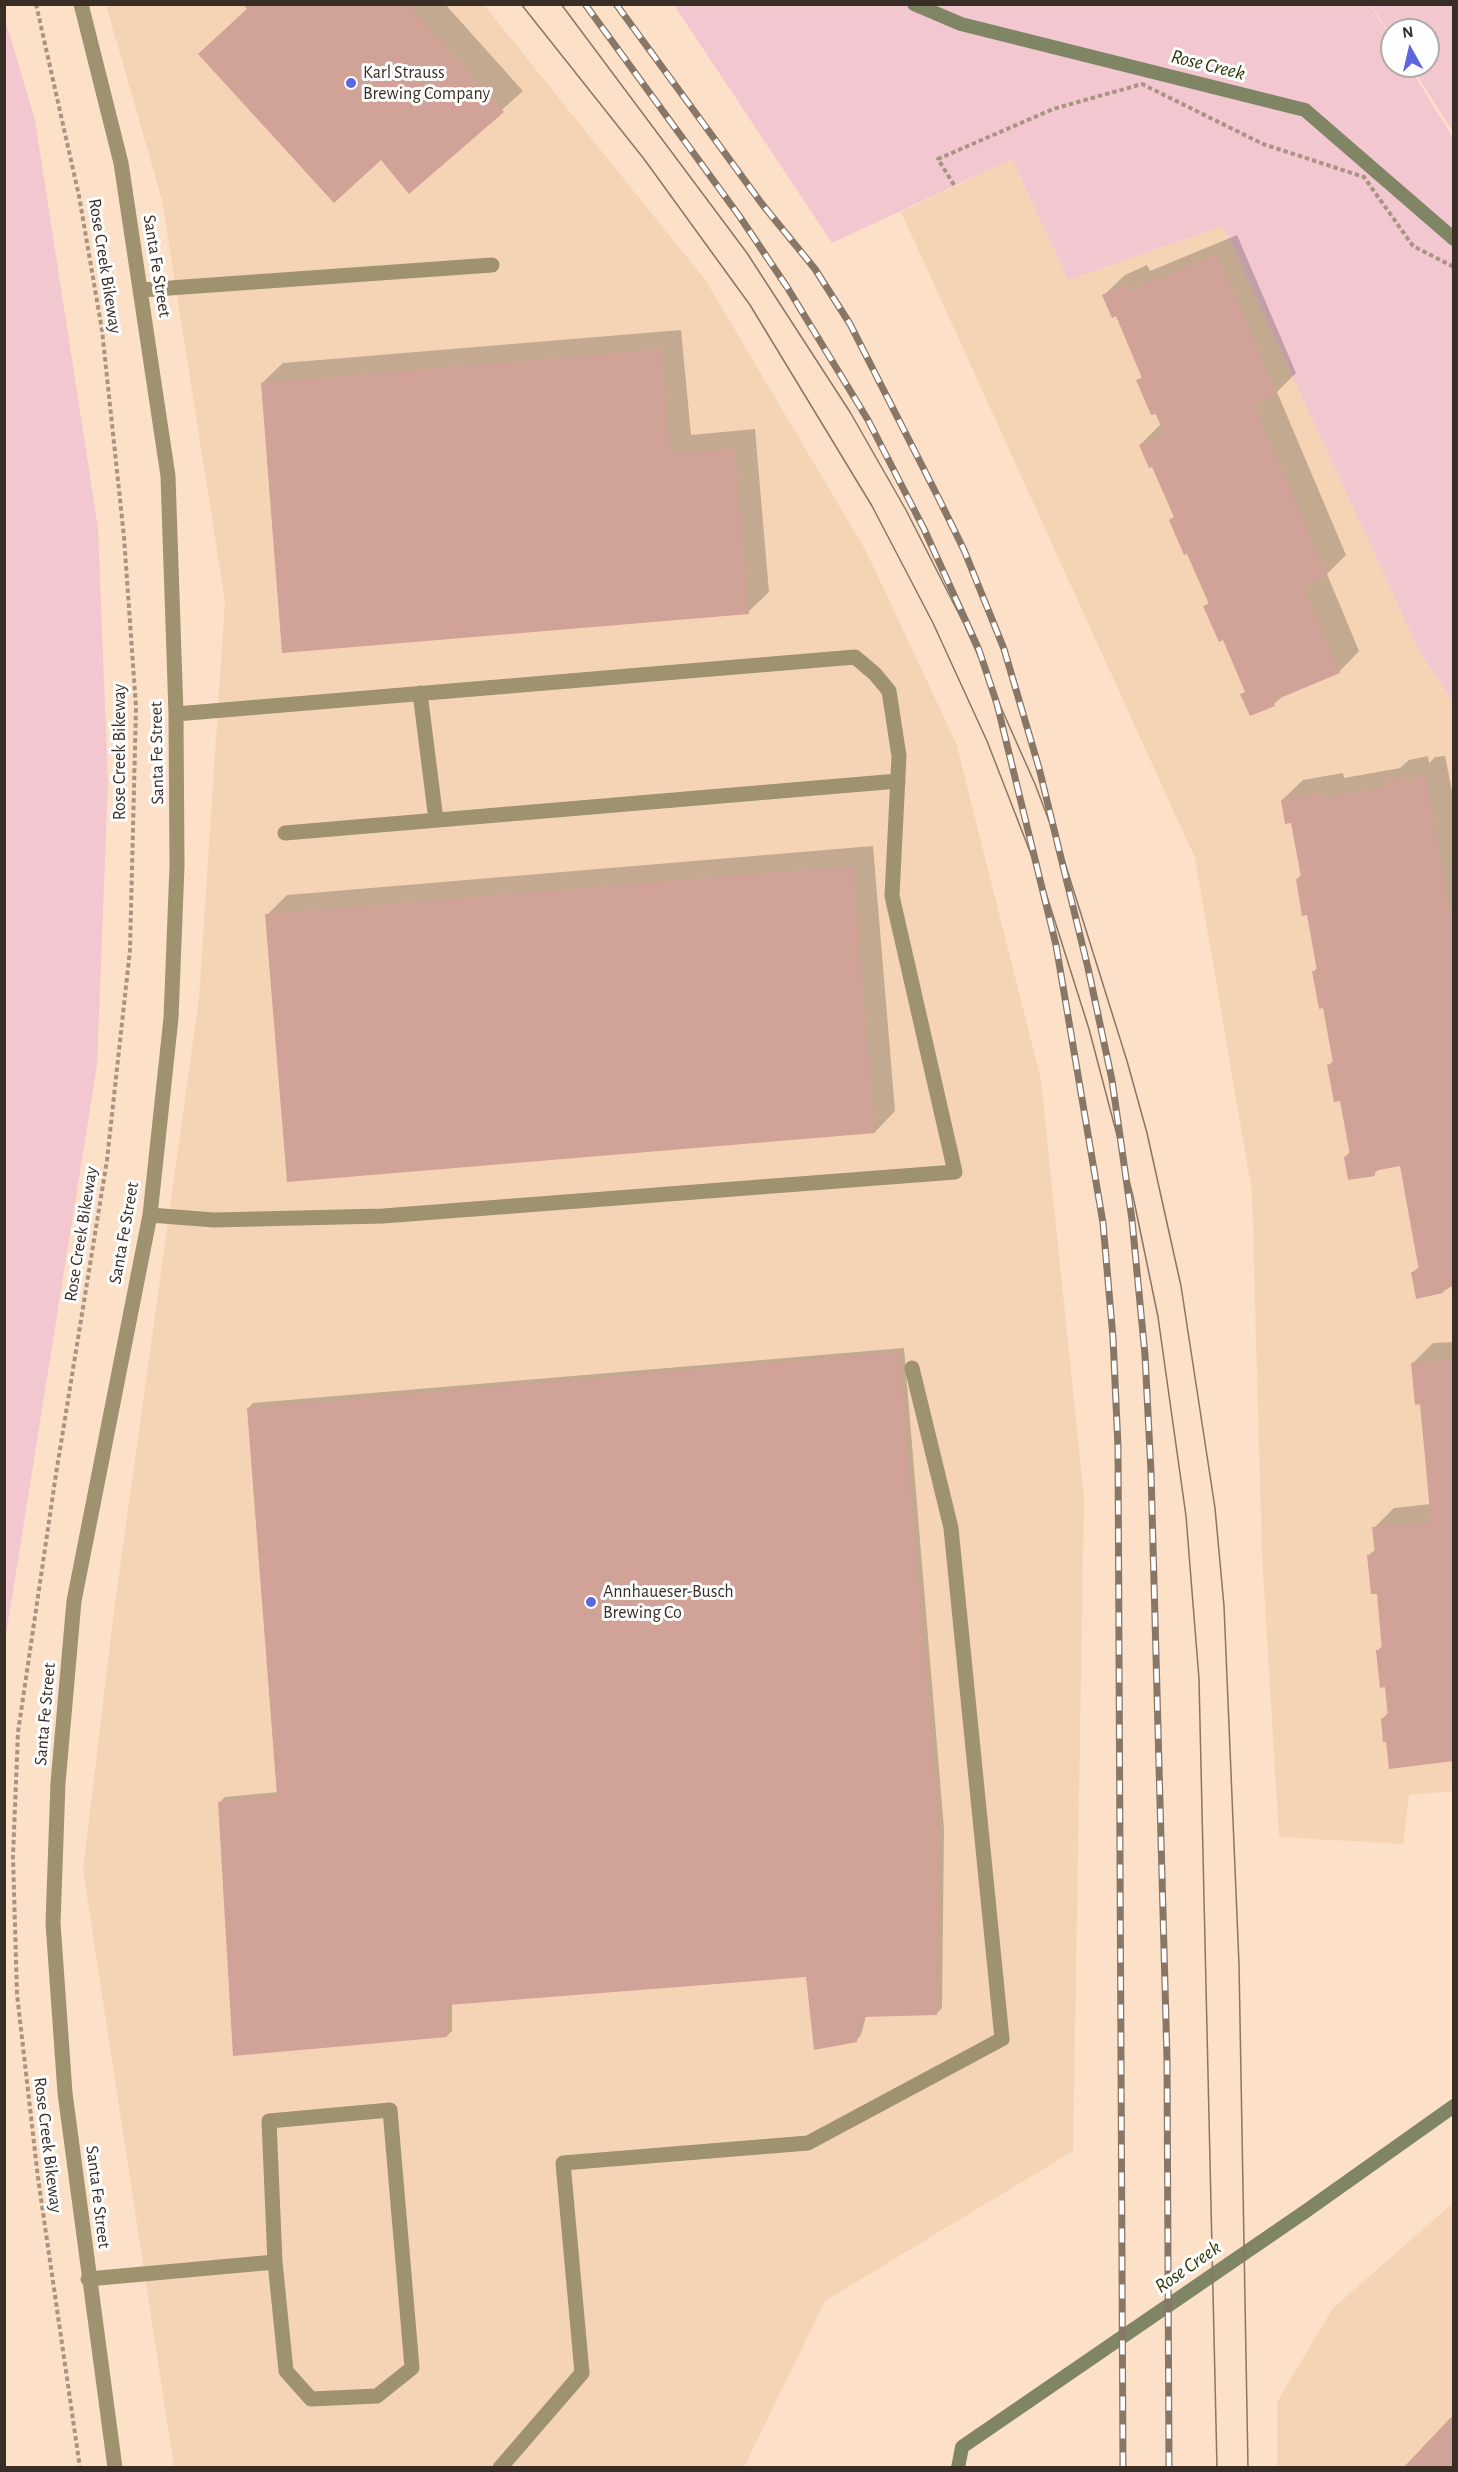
<!DOCTYPE html>
<html>
<head>
<meta charset="utf-8">
<style>
	body { margin:0 }
	#map { position:relative; width:1458px; height:2472px; overflow:hidden; background:#fce0c7; font-family:"Alegreya Sans",sans-serif }
	canvas { display:block }
	.frame { position:absolute; inset:0; border:6px solid #392e25; pointer-events:none }
	.north { position:absolute; left:1380px; top:18px; width:60px; height:60px; box-sizing:border-box; background:#fff; border:2px solid #b0aba8; border-radius:50%; rotate:352deg; font-size:16px; font-weight:700; line-height:24px; text-align:center; color:#392e25 }
	.north::after { content:''; display:block; margin:auto; width:21px; height:27px; background:#5c66dd; clip-path:polygon(50% 0,100% 100%,50% 72%,0 100%) }
</style>
</head>
<body>
<div id="map">
<canvas width="1458" height="2472"></canvas>
<div class="frame"></div>
<div class="north">N</div>
</div>
<script>
const ctx = document.querySelector('canvas').getContext('2d');
ctx.lineJoin = 'round';
function fill(path, color) { ctx.fillStyle = color; ctx.fill(path, 'evenodd'); }
const toPath = rows => new Path2D(rows.map(r => 'M' + r).join(''));
function trace(path, color, width, dash) { ctx.strokeStyle = color; ctx.lineWidth = width; ctx.lineCap = dash ? 'butt' : 'round'; ctx.setLineDash(dash || []); ctx.stroke(path); }
function write(font, color, halo, rows, align = 'center') {
  ctx.font = font + ' "Alegreya Sans",sans-serif'; ctx.lineWidth = 6; ctx.setLineDash([]); ctx.textBaseline = 'middle'; ctx.strokeStyle = halo; ctx.fillStyle = color; for (const [text, x, y, turn = 0] of rows) {
    ctx.save(); ctx.translate(x, y); ctx.rotate((+turn || 0) * Math.PI / 180); ctx.textAlign = isNaN(turn) ? turn : align; if (halo) ctx.strokeText(text, 0, 0); ctx.fillText(text, 0, 0); ctx.restore();
  }
}
fill(toPath([
	[106,5,484,5,706,281,866,551,956,743,1041,1080,1084,1498,1073,2151,825,2301,744,2467,174,2467,83,1870,114,1611,199,998,225,601,162,200],
	[1012,159,1068,280,1223,226,1421,655,1453,702,1454,1791,1409,1795,1403,1844,1279,1837,1262,1555,1252,1192,1195,858,901,212],
	[1453,2203,1453,2467,1277,2467,1277,2402,1333,2308]
]), '#f5d4b6');
fill(toPath([
	[674,5,1370,5,1392,39,1392,66,1409,66,1453,138,1453,702,1421,655,1223,226,1068,280,1012,159,832,243],
	[1371,5,1453,5,1453,132,1411,66,1428,66,1428,30,1392,30,1392,37],
	[5,19,35,120,98,528,108,783,97,1065,5,1641]
]), '#f3c7d0');
fill(toPath([
	[245,4,445,4,523,91,409,192,381,158,200,54,248,8],
	[1237,235,1296,373,1277,392,1346,555,1327,574,1359,651,1339,672,1284,695,1274,704,1242,694,1246,691,1224,638,1205,606,1210,602,1188,551,1170,520,1175,516,1153,464,1140,445,1161,424,1138,381,1143,376,1117,315,1104,295,1125,275,1147,265,1150,271],
	[681,330,691,435,755,429,769,592,748,612,262,383,283,363],
	[1428,756,1429,763,1435,757,1445,756,1454,801,1454,1285,1442,1292,1413,1272,1420,1266,1401,1164,1380,1168,1374,1174,1345,1157,1351,1151,1341,1099,1329,1065,1334,1060,1325,1007,1313,972,1318,967,1309,914,1297,879,1302,874,1293,822,1282,800,1303,780,1343,773,1344,778,1400,768,1409,760],
	[873,846,895,1111,875,1132,267,915,287,895],
	[1454,1342,1454,1759,1388,1740,1382,1719,1389,1712,1387,1686,1378,1650,1383,1645,1379,1592,1369,1555,1376,1549,1374,1528,1394,1508,1431,1504,1421,1403,1412,1364,1433,1343],
	[904,1348,944,1829,942,2008,937,2013,866,2016,861,2035,856,2040,807,1975,452,2003,452,2031,447,2036,220,1802,225,1797,278,1792,248,1408,253,1403]
]), '#0003');
trace(toPath([
	[914,4,961,24,1305,110,1454,239],
	[958,2468,962,2447,1306,2211,1454,2106]
]), '#7f8565', 14);
fill(toPath([
	[243,4,407,4,504,112,409,194,381,160,334,203,198,54,247,9],
	[1217,254,1277,394,1254,404,1327,576,1304,587,1340,673,1273,701,1275,706,1250,716,1240,694,1245,692,1223,640,1219,642,1203,606,1209,604,1187,554,1184,555,1169,520,1174,517,1152,467,1149,468,1139,445,1164,434,1156,414,1151,415,1136,380,1142,378,1116,316,1112,318,1102,295,1127,284,1130,291],
	[661,349,671,454,735,448,749,614,282,653,261,383],
	[1408,775,1409,783,1415,782,1413,777,1425,775,1454,933,1454,1286,1442,1288,1443,1293,1416,1299,1411,1272,1419,1271,1400,1166,1374,1171,1375,1176,1348,1180,1344,1157,1350,1155,1340,1101,1334,1102,1327,1065,1333,1063,1323,1008,1319,1009,1312,971,1317,971,1307,915,1302,916,1296,879,1301,877,1291,823,1285,824,1281,800,1323,792,1324,798,1388,786,1387,780],
	[853,866,875,1133,287,1182,265,914],
	[899,1352,940,1835,937,2015,862,2017,857,2042,814,2050,806,1977,448,2005,447,2037,233,2056,218,1802,277,1796,247,1408],
	[1454,1359,1454,1761,1389,1769,1386,1742,1383,1742,1381,1718,1388,1718,1385,1687,1380,1688,1376,1650,1382,1650,1377,1594,1371,1594,1367,1555,1375,1554,1372,1527,1431,1522,1420,1404,1415,1405,1411,1363],
	[1454,2414,1454,2468,1403,2468]
]), '#d1a297');
trace(toPath([
	[36,4,79,196,102,330,124,537,136,707,130,950,107,1160,56,1474,18,1732,13,1856,17,1994,38,2178,80,2468],
	[954,185,938,159,1053,109,1142,84,1263,144,1364,177,1413,246,1454,267]
]), '#a99482', 4, [4.5, 3]);
trace(toPath([
	[81,4,121,163,168,476,176,714,177,866,171,1018,150,1215,74,1601,58,1783,53,1923,65,2093,115,2468],
	[142,290,492,265],
	[420,693,436,820],
	[285,833,898,781],
	[150,1215,214,1220,383,1216,955,1172,892,896,899,756,889,691,875,674,855,657,176,714],
	[88,2279,275,2262,286,2371,311,2399,377,2396,412,2368,390,2110,269,2121,275,2262],
	[500,2468,582,2373,563,2163,808,2143,1002,2039,951,1528,912,1368]
]), '#9e936e', 15);
trace(toPath([
	[521,4,644,159,750,305,872,506,933,623,987,741,1046,893,1089,1029,1133,1196,1158,1317,1186,1516,1199,1679,1217,2468],
	[561,4,747,253,850,412,906,510,964,624,1035,784,1065,863,1127,1061,1147,1133,1181,1286,1215,1508,1224,1606,1239,1964,1248,2468]
]), '#887666', 1.5);
const rail = toPath([
	[585,4,740,217,787,287,868,420,924,529,979,650,997,704,1056,945,1103,1223,1113,1338,1118,1447,1123,2468],
	[616,4,762,204,815,269,850,324,939,499,964,550,1004,649,1039,768,1088,968,1112,1080,1132,1220,1145,1355,1151,1472,1167,2059,1169,2468]
]);
trace(rail, '#887666', 7);
trace(rail, '#fff', 4.5, [14]);
for (const [x, y, r, color] of [
	[351,83,6,"#5c66dd"],
	[591,1602,6,"#5c66dd"]
]) { const dot = new Path2D(); dot.arc(x, y, r, 0, 2 * Math.PI); ctx.fillStyle = color; ctx.fill(dot); trace(dot, '#fff', 2); }
write('18px', '#392e25', '#fff', [
	["Karl Strauss",363,73],
	["Brewing Company",363,94],
	["Annhaueser-Busch",603,1592],
	["Brewing Co",603,1613]
], 'left');
write('18px', '#392e25', '#fff', [
	["Rose Creek Bikeway",105,266,81],
	["Santa Fe Street",157,266,81],
	["Rose Creek Bikeway",120,752,-90],
	["Santa Fe Street",157,753,-91],
	["Santa Fe Street",124,1233,-80],
	["Rose Creek Bikeway",81,1234,-81],
	["Santa Fe Street",45,1714,-85],
	["Rose Creek Bikeway",48,2145,83],
	["Santa Fe Street",98,2197,83]
]);
write('italic 20px', '#2d3807', '#fff', [
	["Rose Creek",1208,65,14],
	["Rose Creek",1188,2267,-35]
]);
</script>
</body>
</html>
